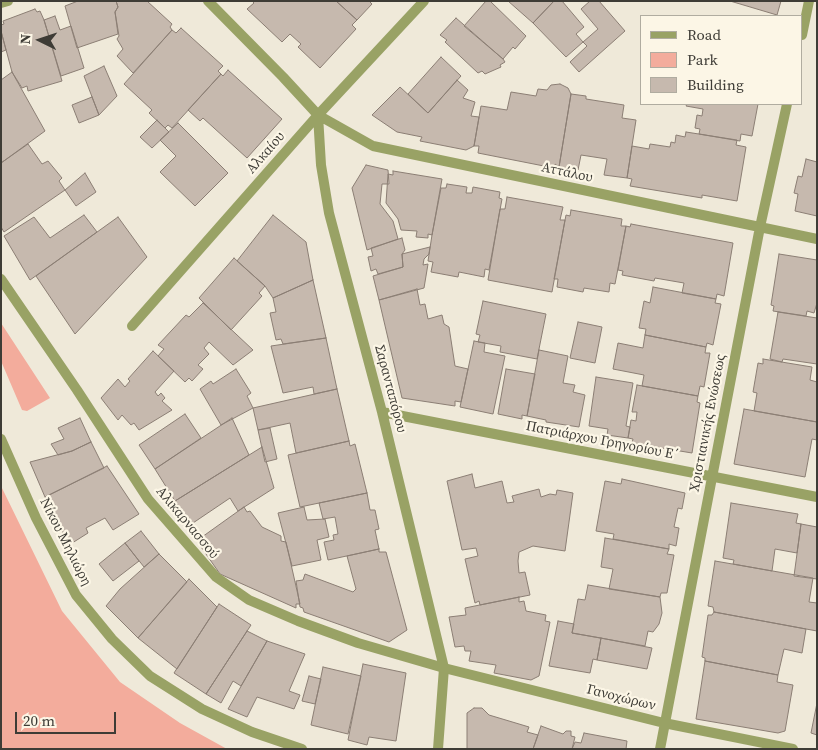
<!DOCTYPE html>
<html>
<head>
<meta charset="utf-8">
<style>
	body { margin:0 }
	#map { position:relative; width:818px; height:750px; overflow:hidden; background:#efe9d9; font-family:"Source Serif 4",serif }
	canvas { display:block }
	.frame { position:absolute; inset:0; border:2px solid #3e3c36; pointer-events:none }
	.legend { position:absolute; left:640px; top:15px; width:162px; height:90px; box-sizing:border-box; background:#fcf6e6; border:1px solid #b0aca0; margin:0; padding:6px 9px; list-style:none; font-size:15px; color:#3e3c36 }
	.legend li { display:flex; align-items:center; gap:10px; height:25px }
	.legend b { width:25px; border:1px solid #b0aca0 }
	.north { position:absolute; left:15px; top:15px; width:50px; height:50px; -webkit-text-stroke:4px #fcf6e6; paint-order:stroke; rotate:274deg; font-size:14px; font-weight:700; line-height:20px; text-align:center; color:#3e3c36 }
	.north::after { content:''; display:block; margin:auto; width:18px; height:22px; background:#3e3c36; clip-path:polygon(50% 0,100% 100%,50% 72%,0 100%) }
	.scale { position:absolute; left:15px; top:712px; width:101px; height:22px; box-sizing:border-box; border:2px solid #3e3c36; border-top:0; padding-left:6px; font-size:15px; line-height:18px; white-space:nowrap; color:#3e3c36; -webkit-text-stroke:4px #fcf6e6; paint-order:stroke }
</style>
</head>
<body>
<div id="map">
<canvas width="818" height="750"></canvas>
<div class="frame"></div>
<ul class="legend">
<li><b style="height:6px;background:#99a265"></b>Road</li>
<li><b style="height:14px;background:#f3ac9c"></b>Park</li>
<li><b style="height:14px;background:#c6b9ae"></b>Building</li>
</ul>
<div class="north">N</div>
<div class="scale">20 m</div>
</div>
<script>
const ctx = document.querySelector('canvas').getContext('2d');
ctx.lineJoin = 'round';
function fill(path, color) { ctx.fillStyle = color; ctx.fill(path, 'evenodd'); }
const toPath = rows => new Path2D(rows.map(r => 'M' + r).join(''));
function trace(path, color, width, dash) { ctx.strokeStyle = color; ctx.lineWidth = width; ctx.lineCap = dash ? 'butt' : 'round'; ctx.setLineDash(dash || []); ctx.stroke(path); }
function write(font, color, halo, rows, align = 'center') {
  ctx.font = font + ' "Source Serif 4",serif'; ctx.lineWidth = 4.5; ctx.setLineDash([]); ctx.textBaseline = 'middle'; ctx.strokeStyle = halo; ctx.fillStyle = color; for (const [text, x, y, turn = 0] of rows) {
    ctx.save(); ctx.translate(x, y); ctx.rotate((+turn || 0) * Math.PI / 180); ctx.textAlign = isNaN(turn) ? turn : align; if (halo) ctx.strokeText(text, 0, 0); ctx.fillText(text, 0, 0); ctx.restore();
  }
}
fill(toPath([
	[1,323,50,398,27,411,22,410,1,361],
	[1,486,62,611,120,682,180,723,227,749,1,749]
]), '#f3ac9c');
const building = toPath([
	[78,1,116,1,118,7,115,12,118,34,77,48,65,6,78,1],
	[116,1,147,1,172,24,170,27,172,30,133,73,117,56,123,49,117,39,119,36,115,12,118,7,116,1],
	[252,1,336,1,357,20,352,25,356,29,320,68,298,47,301,44,290,34,282,42,247,9,254,3,252,1],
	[336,1,369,1,372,4,357,20,336,1],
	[486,1,490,1,526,36,515,49,513,47,503,59,464,26,486,1],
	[508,1,554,1,533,23,508,1],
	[554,1,562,1,584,27,576,34,583,42,566,57,533,23,554,1],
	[590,1,599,1,625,31,579,72,570,62,587,46,583,42,598,29,581,9,590,1],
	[730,1,781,1,777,15,730,1],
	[35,9,37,12,40,11,44,20,62,81,28,91,27,86,22,88,12,72,1,31,1,25,4,24,3,21,35,9],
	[55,16,60,30,71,26,84,68,61,76,44,20,55,16],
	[456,18,503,59,505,62,500,65,501,67,485,74,482,71,478,73,445,42,447,40,440,35,456,18],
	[181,28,223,66,218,71,221,74,172,128,168,125,165,128,149,113,152,110,124,84,172,30,176,33,181,28],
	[1,31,6,50,1,52,1,31],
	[441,57,461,76,428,113,408,94,441,57],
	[104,66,117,96,99,115,84,76,104,66],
	[228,70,282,119,247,158,203,118,200,121,188,110,221,74,223,76,228,70],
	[12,72,45,131,1,163,1,80,12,72],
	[457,80,468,90,463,98,475,102,471,116,479,117,474,146,466,150,420,141,422,137,397,132,372,115,400,87,428,113,457,80],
	[560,84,568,88,571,94,559,167,555,164,554,168,478,153,479,146,474,146,481,106,507,110,511,92,536,96,538,89,547,90,551,85,560,84],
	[571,94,586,96,586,99,624,105,622,118,636,120,627,178,604,175,607,159,581,155,578,170,559,167,571,94],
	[92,97,99,115,79,123,72,105,92,97],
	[687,104,758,104,752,136,741,134,740,141,699,134,700,129,695,128,697,115,702,116,703,109,686,106,687,104],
	[157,120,169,132,152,148,140,137,157,120],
	[178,123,228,173,195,206,160,172,176,156,160,140,178,123],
	[686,132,737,140,736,145,746,147,737,201,702,195,702,198,630,186,632,179,627,178,632,146,649,149,650,144,670,147,671,142,675,143,676,135,685,137,686,132],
	[28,144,42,164,48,161,62,178,59,181,65,190,4,232,1,227,1,163,28,144],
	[806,159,817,162,817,216,795,211,798,194,794,193,798,176,802,177,806,159],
	[366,165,388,170,389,184,382,184,380,204,393,221,398,239,367,250,352,188,366,165],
	[393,171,442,179,432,235,428,234,428,238,416,237,417,231,401,230,398,219,386,203,388,174,393,175,393,171],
	[85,173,96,192,76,206,65,190,85,173],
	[447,184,467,187,466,193,472,193,473,187,500,192,499,198,502,199,489,270,485,269,484,277,459,272,458,277,431,272,433,262,428,261,432,235,441,188,446,188,447,184],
	[507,197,563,207,560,220,565,220,552,292,488,280,500,209,505,209,507,197],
	[571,210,622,219,621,226,626,226,615,284,610,283,609,292,584,288,583,292,557,287,558,279,554,279,566,215,570,216,571,210],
	[84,215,97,232,30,280,4,236,34,217,50,238,84,215],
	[273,215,306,242,313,280,273,298,265,286,237,261,273,215],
	[118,217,147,257,75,334,36,276,118,217],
	[631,224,733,243,724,296,717,294,716,299,682,293,684,283,655,278,654,281,622,275,623,271,618,270,626,226,630,227,631,224],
	[402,238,405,250,402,254,403,267,378,274,376,269,371,271,368,257,373,256,371,248,402,238],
	[430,247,429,254,424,259,423,265,428,264,424,288,379,300,373,276,403,267,402,254,430,247],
	[779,254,817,260,817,303,814,313,807,311,806,316,773,311,774,306,771,305,779,254],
	[234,258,265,286,259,293,262,296,231,330,199,298,234,258],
	[313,280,326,338,283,344,281,339,276,340,270,313,276,312,273,298,313,280],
	[653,287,716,299,715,303,721,304,713,345,707,343,706,347,645,335,646,329,639,328,644,301,650,303,653,287],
	[417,289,420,305,425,304,428,319,442,315,444,324,449,327,455,366,468,369,461,402,455,401,455,406,402,398,379,300,417,289],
	[483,301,546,314,537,359,500,352,501,346,478,342,480,335,476,334,483,301],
	[203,303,253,350,233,365,209,342,204,348,209,354,198,365,203,369,192,381,189,378,185,382,158,356,164,349,158,345,186,315,189,317,203,303],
	[778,312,817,318,817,364,783,359,782,362,770,359,778,312],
	[578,322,602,327,595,363,570,358,578,322],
	[645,335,706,347,705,353,710,353,704,387,700,386,698,396,642,386,644,375,613,369,618,343,643,348,645,335],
	[326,338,337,389,314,394,313,387,283,393,271,346,326,338],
	[474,341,485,343,484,352,505,356,493,414,460,407,474,341],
	[539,350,568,356,563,383,575,385,573,392,585,395,579,427,546,422,546,420,527,416,539,350],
	[153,351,174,371,155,392,158,396,161,393,165,398,162,401,172,410,139,430,134,423,131,425,122,415,118,420,101,398,118,379,125,387,130,381,128,379,153,351],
	[763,359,812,367,810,380,817,382,817,422,754,411,757,393,753,392,758,363,763,364,763,359],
	[236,369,251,393,247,396,253,408,221,425,200,389,211,381,213,384,236,369],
	[506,369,535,374,527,416,522,415,522,419,498,414,506,369],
	[596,377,633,383,626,426,630,427,628,438,607,435,608,429,589,426,596,377],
	[637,385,698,396,697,402,700,403,692,453,632,443,633,439,628,438,631,420,636,421,637,412,632,412,637,385],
	[337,389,349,441,296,453,290,423,258,430,253,408,337,389],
	[744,409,817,422,817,440,812,439,805,477,734,464,744,409],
	[185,414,201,438,155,469,139,445,185,414],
	[80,418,91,442,72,451,58,455,51,444,64,439,58,428,80,418],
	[232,418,249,455,175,501,155,469,232,418],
	[270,428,277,459,265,462,258,430,270,428],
	[349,441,350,446,355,444,367,493,300,507,288,455,349,441],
	[91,442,104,468,45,497,30,462,72,451,91,442],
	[262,447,274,488,238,511,230,498,190,525,175,501,262,447],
	[107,466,139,514,113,530,105,518,86,528,88,533,69,545,45,497,107,466],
	[472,474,475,488,502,481,507,503,514,502,512,496,539,489,541,497,550,494,556,495,557,490,573,493,565,551,533,546,519,552,518,561,519,573,525,572,530,595,480,605,479,601,475,603,465,559,478,556,476,548,462,550,447,481,472,474],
	[622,479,685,493,682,509,678,508,674,527,679,528,676,546,669,544,669,549,613,539,614,534,596,531,605,481,621,484,622,479],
	[367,493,370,510,375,510,379,529,375,530,379,549,328,560,324,542,334,540,333,535,338,534,335,517,323,519,319,503,367,493],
	[731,503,798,514,796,523,801,524,797,553,775,549,772,571,733,564,734,560,723,558,731,503],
	[244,507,247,512,250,511,262,527,281,536,281,541,286,542,300,604,296,604,296,608,220,574,199,544,204,542,202,537,244,507],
	[304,507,307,520,325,519,329,537,317,540,321,560,292,566,278,513,304,507],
	[801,524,817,527,817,579,794,576,801,524],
	[141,531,159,554,144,567,125,543,141,531],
	[605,538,669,549,667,554,674,555,667,593,661,593,660,597,609,589,613,569,601,567,605,538],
	[125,543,139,561,113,581,99,564,125,543],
	[379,549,379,552,386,552,407,630,389,642,304,612,303,608,300,607,296,581,303,580,305,574,353,592,356,589,347,556,379,549],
	[159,554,187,582,138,638,106,606,120,589,159,554],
	[715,561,813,578,809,602,817,603,817,631,714,612,713,607,708,606,715,561],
	[189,579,217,607,177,669,138,638,189,579],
	[588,585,660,597,662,613,659,624,653,632,648,631,645,646,572,633,578,599,585,600,588,585],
	[519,597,519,602,524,601,526,611,546,615,545,621,550,622,539,676,531,680,494,673,496,665,469,661,471,651,465,651,464,646,455,647,449,617,466,615,465,608,519,597],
	[219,604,251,625,206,694,174,673,219,604],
	[714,612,806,629,802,653,784,649,778,675,705,661,705,658,702,657,708,615,712,615,714,612],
	[558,621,574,624,572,633,601,638,597,660,593,659,590,673,549,666,558,621],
	[247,631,267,641,241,686,233,681,221,703,206,694,247,631],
	[601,638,652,648,647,669,597,660,601,638],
	[267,641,305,654,289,691,300,695,294,709,257,697,247,717,228,709,267,641],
	[705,661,778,675,777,682,793,685,785,731,778,733,696,719,705,661],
	[363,664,406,673,396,741,369,737,367,745,348,740,363,664],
	[323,667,361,676,348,734,311,725,323,667],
	[309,676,321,679,315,704,302,701,309,676],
	[817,703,817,735,811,733,817,703],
	[474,708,482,708,489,715,529,727,527,732,538,735,533,749,467,749,467,713,474,708],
	[541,726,563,734,566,731,571,731,571,736,575,737,572,749,533,749,541,726],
	[584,733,627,741,626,749,572,749,575,742,581,743,584,733]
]);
fill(building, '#c6b9ae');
trace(building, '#8b7e74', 1);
trace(toPath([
	[438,749,444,668]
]), '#99a265', 10);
trace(toPath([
	[208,1,283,77,318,115,373,146,817,239],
	[1,3,8,1],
	[802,35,809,1],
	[318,115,321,165,329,213,382,412,444,668],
	[1,279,77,390,148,499,216,577,249,600,298,621,358,643,444,668,664,723,793,749],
	[132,326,318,115,424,1],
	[382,412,817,497],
	[1,439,36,518,76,595,112,639,150,676,202,709,252,732,302,749],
	[660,749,760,227,787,104]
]), '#99a265', 10);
write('14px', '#3e3c36', '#fcf6e6', [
	["Αλκαίου",266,153,-49],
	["Αττάλου",567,173,12],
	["Σαρανταπόρου",390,389,75],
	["Χριστιανικής Ενώσεως",708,423,-79],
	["Πατριάρχου Γρηγορίου Ε΄",602,441,11],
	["Αλικαρνασσού",187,523,50],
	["Νίκου Μηλιώρη",65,542,63],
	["Γανοχώρων",621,698,14]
]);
</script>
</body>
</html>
